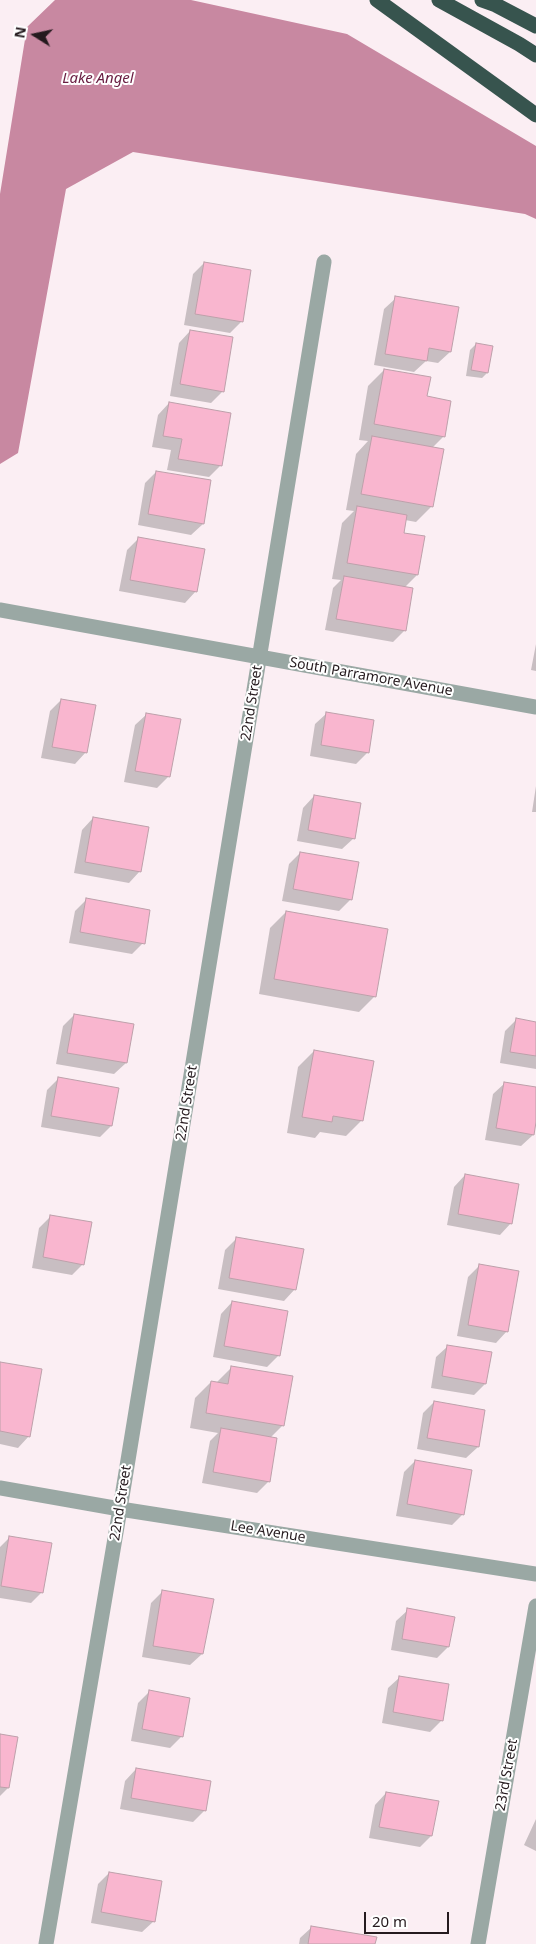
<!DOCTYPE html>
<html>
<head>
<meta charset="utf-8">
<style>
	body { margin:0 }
	#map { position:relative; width:536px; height:1944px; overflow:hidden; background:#fbeef3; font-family:"Noto Sans",sans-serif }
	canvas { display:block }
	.north { position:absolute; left:10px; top:10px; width:50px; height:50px; -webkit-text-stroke:4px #fff; paint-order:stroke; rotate:280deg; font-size:14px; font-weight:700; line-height:20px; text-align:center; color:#251a1e }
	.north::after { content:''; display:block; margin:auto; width:18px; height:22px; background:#251a1e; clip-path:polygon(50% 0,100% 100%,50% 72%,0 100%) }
	.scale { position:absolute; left:364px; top:1912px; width:85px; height:22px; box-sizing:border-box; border:2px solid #251a1e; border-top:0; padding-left:6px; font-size:15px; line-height:18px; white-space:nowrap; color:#251a1e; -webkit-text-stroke:4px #fff; paint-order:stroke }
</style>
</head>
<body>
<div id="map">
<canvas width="536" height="1944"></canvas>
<div class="north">N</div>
<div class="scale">20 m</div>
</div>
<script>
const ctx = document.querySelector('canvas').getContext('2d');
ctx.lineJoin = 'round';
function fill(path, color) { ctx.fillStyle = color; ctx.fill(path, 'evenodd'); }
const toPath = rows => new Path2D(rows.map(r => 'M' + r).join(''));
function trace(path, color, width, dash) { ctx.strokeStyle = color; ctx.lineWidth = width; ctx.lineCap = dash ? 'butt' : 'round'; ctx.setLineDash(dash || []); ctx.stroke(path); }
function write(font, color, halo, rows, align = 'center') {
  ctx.font = font + ' "Noto Sans",sans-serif'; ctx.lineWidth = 4; ctx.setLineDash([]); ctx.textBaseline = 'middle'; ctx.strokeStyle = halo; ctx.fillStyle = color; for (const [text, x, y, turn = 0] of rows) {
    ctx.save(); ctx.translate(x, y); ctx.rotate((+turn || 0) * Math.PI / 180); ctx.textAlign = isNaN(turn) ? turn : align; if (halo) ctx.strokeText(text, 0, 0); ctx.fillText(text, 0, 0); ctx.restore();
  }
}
fill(toPath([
	[55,0,191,0,347,34,536,146,536,219,525,214,133,152,66,189,18,453,0,464,0,194,27,27]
]), '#c888a1');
fill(toPath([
	[204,263,241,322,230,333,184,325,193,274],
	[396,298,450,352,438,363,426,361,414,372,374,365,384,309],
	[190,331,222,392,211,403,170,396,179,343],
	[476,344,487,373,482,378,466,376,470,350],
	[384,370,426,398,444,436,432,448,432,506,416,522,405,520,403,534,417,575,404,588,405,630,393,642,325,630,333,588,341,580,332,579,342,523,354,511,346,510,356,454,368,441,359,440,368,386],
	[169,403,220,466,209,477,167,470,171,450,152,447,158,415],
	[156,472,203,524,191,535,138,525,145,483],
	[138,539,196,591,185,603,119,591,127,550],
	[536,644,536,671,531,670],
	[61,700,86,752,75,764,41,758,50,711],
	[327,713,368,752,356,764,310,756,315,724],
	[147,714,168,777,157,788,124,782,135,725],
	[536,786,536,812,532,812],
	[314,796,354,838,342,849,297,841,303,808],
	[93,818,140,871,129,883,74,873,82,830],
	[300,853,351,899,339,911,282,901,289,864],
	[86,900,143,943,132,954,69,943,75,911],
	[286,912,375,996,359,1012,259,994,270,928],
	[74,1015,132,1025,126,1063,114,1074,56,1064,63,1026],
	[517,1019,536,1023,536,1069,500,1063,505,1031],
	[314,1051,362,1120,346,1136,320,1132,315,1138,287,1133,298,1067],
	[58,1079,111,1126,100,1137,41,1127,47,1090],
	[505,1083,536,1088,536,1115,533,1135,521,1146,485,1140,493,1094],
	[465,1175,511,1223,500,1235,447,1225,454,1187],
	[51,1216,83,1264,72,1275,32,1268,39,1228],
	[236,1239,295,1289,284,1301,218,1289,225,1250],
	[479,1266,507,1331,496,1343,457,1336,468,1277],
	[232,1302,279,1355,267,1367,213,1357,221,1314],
	[448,1346,485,1384,474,1395,431,1388,436,1357],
	[0,1363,29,1436,18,1448,0,1444],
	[232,1367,283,1425,270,1438,269,1481,257,1493,202,1483,210,1441,218,1433,190,1428,195,1398,211,1382,216,1383],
	[434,1402,478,1447,466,1458,417,1449,423,1413],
	[415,1461,463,1514,452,1525,396,1516,404,1472],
	[10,1537,42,1592,31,1603,0,1598,0,1547],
	[163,1591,212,1600,202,1654,190,1665,142,1657,151,1603],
	[408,1610,448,1647,437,1658,391,1650,396,1621],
	[400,1677,442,1720,430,1732,382,1723,388,1688],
	[149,1692,182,1736,170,1748,131,1741,138,1703],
	[0,1735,16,1738,8,1788,0,1796],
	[136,1769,205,1810,193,1822,120,1809,125,1781],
	[386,1793,431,1836,420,1847,369,1838,375,1805],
	[536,1819,536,1851,524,1845],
	[109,1873,154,1921,142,1932,91,1923,98,1884],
	[312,1927,374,1944,299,1944,300,1938]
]), '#0003');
const building = toPath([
	[204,262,251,270,243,322,195,314,204,262],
	[395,296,459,307,451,352,429,348,427,361,385,354,395,296],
	[190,330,233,337,224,392,180,384,190,330],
	[476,343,493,346,488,373,471,370,476,343],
	[384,369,431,377,427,396,451,401,445,437,374,424,384,369],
	[169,402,231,413,222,466,178,459,182,439,163,436,169,402],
	[372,436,444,449,433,507,361,494,372,436],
	[156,471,211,480,204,524,148,514,156,471],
	[357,506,407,515,404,533,425,536,418,575,347,563,357,506],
	[138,537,205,549,197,592,130,580,138,537],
	[344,576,413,588,406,631,336,619,344,576],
	[61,699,96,705,87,753,52,747,61,699],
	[326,712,374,720,369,753,321,745,326,712],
	[146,713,181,719,170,777,135,771,146,713],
	[314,795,361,803,355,839,308,830,314,795],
	[93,817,149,827,141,872,85,862,93,817],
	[300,852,359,862,352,900,293,889,300,852],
	[86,898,150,910,145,944,80,932,86,898],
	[286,911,388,929,376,997,274,979,286,911],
	[74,1014,134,1024,127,1063,67,1053,74,1014],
	[516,1018,536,1022,536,1056,510,1052,516,1018],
	[314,1050,374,1061,363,1121,333,1116,332,1122,302,1117,314,1050],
	[58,1077,119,1088,112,1126,51,1116,58,1077],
	[504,1082,536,1087,536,1122,534,1135,496,1128,504,1082],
	[465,1174,519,1184,512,1224,458,1214,465,1174],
	[50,1215,92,1222,84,1265,43,1257,50,1215],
	[236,1237,304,1249,296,1290,229,1278,236,1237],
	[479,1264,519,1271,508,1332,468,1325,479,1264],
	[232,1301,288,1311,280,1356,224,1346,232,1301],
	[447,1345,492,1352,486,1384,442,1376,447,1345],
	[0,1362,42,1369,30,1437,0,1431,0,1362],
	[231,1366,293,1376,284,1426,206,1413,211,1381,228,1384,231,1366],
	[434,1401,485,1410,479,1447,427,1438,434,1401],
	[221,1428,277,1438,270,1482,213,1472,221,1428],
	[415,1460,472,1470,464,1515,407,1504,415,1460],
	[9,1536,52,1543,43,1593,1,1586,9,1536],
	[162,1590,214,1599,203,1654,153,1646,162,1590],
	[407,1608,455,1617,449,1647,402,1639,407,1608],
	[399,1676,449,1684,443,1721,393,1712,399,1676],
	[149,1690,190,1698,183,1737,142,1729,149,1690],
	[0,1734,18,1737,9,1788,0,1787,0,1734],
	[136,1768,211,1781,206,1811,131,1798,136,1768],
	[386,1792,439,1801,432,1836,379,1827,386,1792],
	[109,1872,162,1881,155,1922,101,1912,109,1872],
	[311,1926,377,1937,375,1944,308,1944,311,1926]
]);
fill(building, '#f9b6cf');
trace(building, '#bda0aa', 1);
trace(toPath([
	[0,610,536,707],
	[0,1488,120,1509,536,1574],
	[46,1944,120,1509,324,262],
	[478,1944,536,1606]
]), '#9aa8a4', 15);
trace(toPath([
	[377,0,536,115],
	[439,0,519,44,536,55],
	[482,0,496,5,536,26]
]), '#37544e', 15);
write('14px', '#251a1e', '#fff', [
	["South Parramore Avenue",371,677,10],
	["22nd Street",252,703,-81],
	["22nd Street",187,1103,-81],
	["22nd Street",121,1503,-81],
	["Lee Avenue",268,1532,9],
	["23rd Street",507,1775,-80]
]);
write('italic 15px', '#691d42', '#fff', [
	["Lake Angel",98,79]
]);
</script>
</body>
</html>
